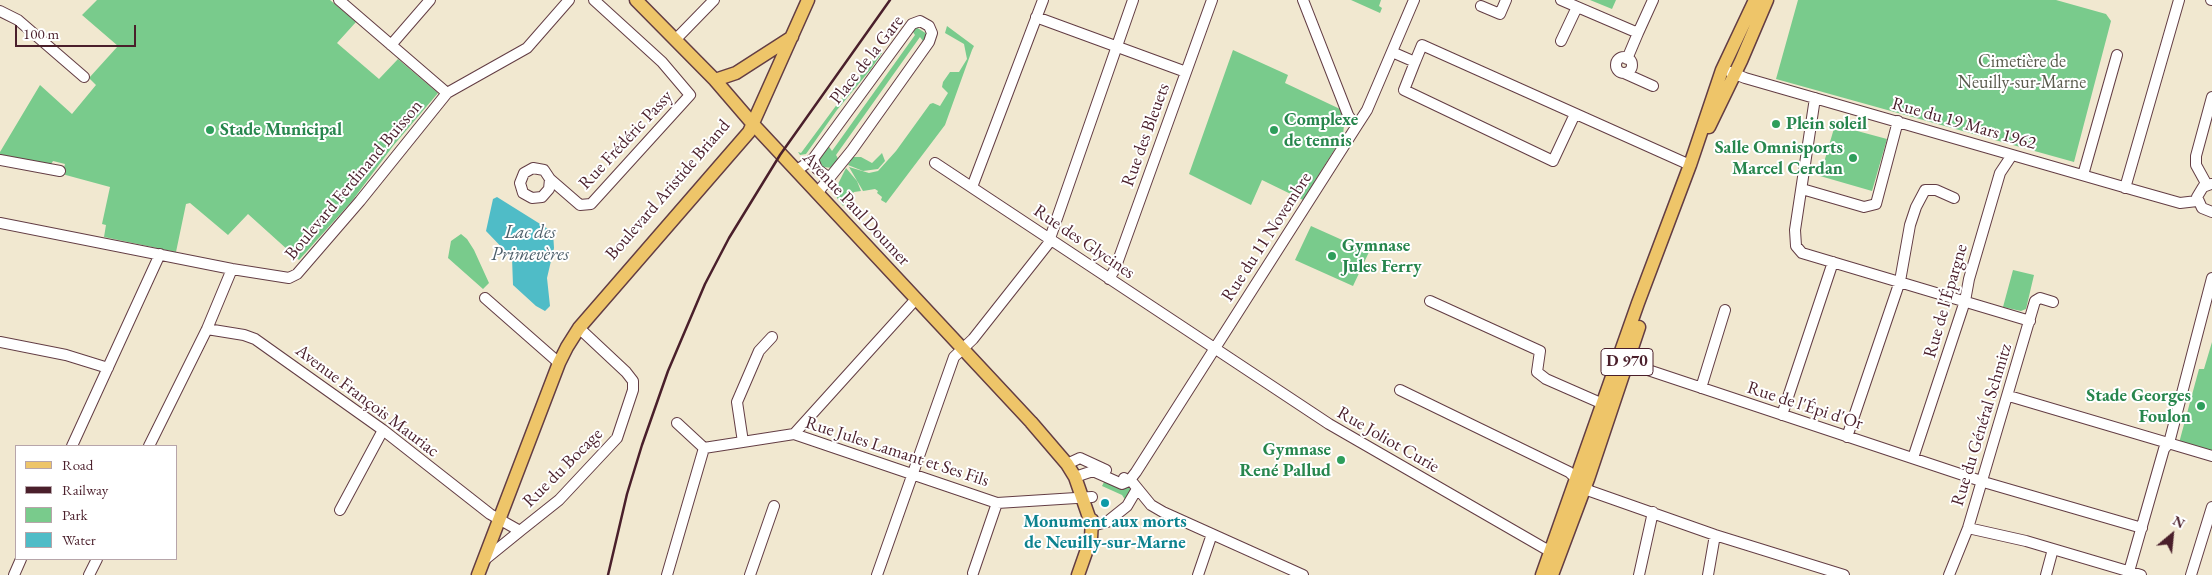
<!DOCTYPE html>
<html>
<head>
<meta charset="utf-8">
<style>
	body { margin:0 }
	#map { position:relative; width:2212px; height:575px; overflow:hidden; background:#f1e8d0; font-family:"EB Garamond",serif }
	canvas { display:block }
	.legend { position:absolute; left:15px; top:445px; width:162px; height:115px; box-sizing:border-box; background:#fff; border:1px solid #b7a5aa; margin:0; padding:6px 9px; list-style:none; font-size:15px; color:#4a1f2b }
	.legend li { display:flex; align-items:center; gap:10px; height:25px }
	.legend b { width:25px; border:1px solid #b7a5aa }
	.north { position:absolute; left:2147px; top:510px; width:50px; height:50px; -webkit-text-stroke:4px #fff; paint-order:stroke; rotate:28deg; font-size:14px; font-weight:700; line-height:20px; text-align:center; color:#4a1f2b }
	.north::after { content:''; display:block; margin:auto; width:18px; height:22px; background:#4a1f2b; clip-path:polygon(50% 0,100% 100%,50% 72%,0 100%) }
	.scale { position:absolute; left:15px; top:25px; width:121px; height:22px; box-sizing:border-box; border:2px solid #4a1f2b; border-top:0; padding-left:6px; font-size:15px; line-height:18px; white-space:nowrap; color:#4a1f2b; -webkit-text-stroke:4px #fff; paint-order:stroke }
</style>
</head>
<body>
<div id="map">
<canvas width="2212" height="575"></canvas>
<ul class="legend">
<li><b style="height:6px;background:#eec569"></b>Road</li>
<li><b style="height:6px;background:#4a1f2b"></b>Railway</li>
<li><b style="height:14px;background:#79cb8c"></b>Park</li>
<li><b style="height:14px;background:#4fbcc7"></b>Water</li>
</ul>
<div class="north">N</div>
<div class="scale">100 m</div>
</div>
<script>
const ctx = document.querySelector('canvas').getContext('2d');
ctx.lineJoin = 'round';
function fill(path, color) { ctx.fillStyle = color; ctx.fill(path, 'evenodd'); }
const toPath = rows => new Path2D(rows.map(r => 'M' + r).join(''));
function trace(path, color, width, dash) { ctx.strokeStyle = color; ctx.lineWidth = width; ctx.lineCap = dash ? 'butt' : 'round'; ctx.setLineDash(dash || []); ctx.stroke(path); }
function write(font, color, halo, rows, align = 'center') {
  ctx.font = font + ' "EB Garamond",serif'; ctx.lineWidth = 4; ctx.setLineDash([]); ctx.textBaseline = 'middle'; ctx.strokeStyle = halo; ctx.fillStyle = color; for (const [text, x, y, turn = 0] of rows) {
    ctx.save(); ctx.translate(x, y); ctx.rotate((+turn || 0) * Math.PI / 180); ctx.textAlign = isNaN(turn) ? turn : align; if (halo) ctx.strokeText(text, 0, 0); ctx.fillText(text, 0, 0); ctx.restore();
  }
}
fill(toPath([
	[97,0,330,0,356,22,337,43,379,79,398,59,438,93,393,146,352,201,299,260,248,214,228,235,190,203,186,204,176,252,104,237,106,225,102,224,110,187,62,174,65,164,53,161,50,166,0,156,0,152,40,85,72,114,96,85,89,78,118,46,82,15],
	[1351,0,1381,0,1379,6,1382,8,1380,13],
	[1590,0,1616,0,1612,9],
	[1798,0,2056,0,2106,14,2111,21,2074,162,1776,79],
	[947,26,974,46,972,50,945,125,886,203,881,200,882,197,877,193,878,191,875,189,863,191,849,167,869,173,878,171,896,151,930,104,933,103,940,106,948,93,942,87,943,82,950,72,959,72,967,59,964,44,945,33],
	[916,27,927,34,925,44,920,37,836,155,840,162,833,168,823,167,820,163,820,156,828,145,832,151,915,35,911,29],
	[1233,50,1288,75,1285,83,1340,109,1344,125,1343,136,1303,200,1262,180,1251,205,1189,174],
	[880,51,882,53,871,69,837,110,806,154,800,155,798,152,801,153,838,103],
	[1835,125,1887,139,1872,191,1820,176],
	[882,153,885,161,878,169,863,171,848,165,853,157,861,157,872,163],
	[846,168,857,181,861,191,854,192,843,206,837,198,836,188],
	[1311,226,1369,252,1353,286,1295,260],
	[461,234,467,239,474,250,489,283,483,289,448,258,451,241],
	[2013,270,2034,275,2026,309,2021,311,2003,307],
	[2212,342,2212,451,2179,443,2199,369,2204,369],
	[1105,480,1132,487,1126,501,1122,495,1102,486]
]), '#79cb8c');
fill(toPath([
	[497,197,553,232,554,248,547,278,550,306,545,311,536,306,513,285,512,258,486,231,493,199]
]), '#4fbcc7');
const minor = toPath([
	[339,0,447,93],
	[1303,0,1348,115,1356,127],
	[1561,0,1638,33,1653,0],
	[2211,0,2212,0],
	[1481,6,1500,14,1506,0],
	[0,11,18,20,84,77],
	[1036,17,1186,72],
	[676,39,714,0],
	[1561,41,1577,7],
	[391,45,430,0],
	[1392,52,1415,62,1422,45,1690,165],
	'1616 65a8 8 0 1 1 16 0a8 8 0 1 1-16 0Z',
	[1627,59,1638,33],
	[1415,62,1404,90,1553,161,1575,114],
	[1730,72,1745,78,2134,190,2180,203,2197,201],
	[1624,73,1653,86],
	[1815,98,1795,230,1796,246,1802,253,2030,321],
	[813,159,817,169,828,177],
	[0,160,60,171],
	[935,163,1329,424,1544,548,1556,552],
	[797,170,813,159,912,24,920,21,929,26,932,33,929,42,852,150,818,192],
	[2083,175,2117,55],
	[550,179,549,189,542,197,532,198,523,193,520,183,524,173,533,168,544,170,550,179,580,205,591,204,690,95,662,62,594,0],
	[2211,184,2203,187,2197,197,2202,208,2212,212],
	[2207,185,2196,165,2196,156,2212,97],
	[972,187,1043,0],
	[2125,188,2179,0],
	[1802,189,1864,207,1876,204,1898,121],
	[0,223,232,269,289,278,297,274,360,201,447,93,527,48,569,0],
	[1109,279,1115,269,1212,0],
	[485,298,559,363],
	[1430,301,1540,351,1537,372,1546,379,1603,404],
	[207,329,244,335,255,339,383,430,490,514,520,531,559,500,617,438,633,390,633,381,626,372,579,328],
	[0,342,66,355,108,368],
	[1621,361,1987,483,2142,528],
	[1701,388,1725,310],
	[1400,390,1569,472,1590,491,1715,535,1844,575],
	[2009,396,2212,456],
	[1782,415,1833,262],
	[677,423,704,448],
	[794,434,916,299],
	[1847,437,1900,281,1910,225,1916,207,1925,190,1936,190,1954,198],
	[743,442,737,402,759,351,772,337],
	[72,446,160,254],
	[149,446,207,329,232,269],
	[1913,458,1965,301,1969,279,2000,173,2012,155],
	[1067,464,1080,458,1106,470],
	[1075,477,1090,472,1095,472,1122,484,1129,481,1136,472,1356,127,1367,110,1414,0],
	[1124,478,1133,483,1151,505,1163,512,1303,575],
	[340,510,383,430],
	[1092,526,1107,522,1127,506,1137,489],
	[1968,528,2026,541,2141,575],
	[483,561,520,531],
	[973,573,997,503],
	[14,575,21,559],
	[89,575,97,559],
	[667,575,704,448,794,434,997,503,1092,497],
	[750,575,774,506],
	[877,575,954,357,973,339,1048,244,1133,0],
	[1198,575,1212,534],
	[1639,575,1653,512],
	[1708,575,1715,535],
	[1949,575,1968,528,2035,301,2040,298,2053,302],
	[2046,575,2053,549],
	[2128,575,2164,449,2169,443,2212,278],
	[2191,575,2212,507]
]);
const major = toPath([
	[636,0,715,80,752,123,1031,422,1067,464,1075,477,1092,526],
	[715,80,736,73,792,37],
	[1709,127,1741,61,1767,0],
	[478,575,559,363,567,347,579,328,749,132,808,0],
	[1078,575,1091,538,1092,520],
	[1542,575,1638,303,1690,165,1722,70,1755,0],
	[1552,575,1588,479,1639,327]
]);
trace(minor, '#633d44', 12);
trace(major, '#633d44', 15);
trace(minor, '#fff', 10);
trace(major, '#eec569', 12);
trace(toPath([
	[608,575,627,494,642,445,668,371,705,284,729,238,780,155,890,0]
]), '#4a1f2b', 2.5);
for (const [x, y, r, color] of [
	[1776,124,5,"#2e9e5b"],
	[210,130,5,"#2e9e5b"],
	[1274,130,5,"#2e9e5b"],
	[1853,158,5,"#2e9e5b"],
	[1332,256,5,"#2e9e5b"],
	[2201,406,5,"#2e9e5b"],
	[1341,460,5,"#2e9e5b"],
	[1105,503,5,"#0f9aa8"]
]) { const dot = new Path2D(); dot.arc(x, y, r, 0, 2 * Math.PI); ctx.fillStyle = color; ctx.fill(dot); trace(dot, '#fff', 2); }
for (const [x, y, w] of [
	[1627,362,52]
]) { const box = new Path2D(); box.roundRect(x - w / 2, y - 13.5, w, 27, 4); ctx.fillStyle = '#fff'; ctx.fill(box); trace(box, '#4a1f2b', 1); }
write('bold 16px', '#4a1f2b', null, [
	["D 970",1627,362]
]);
write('18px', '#4a1f2b', '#fff', [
	["Place de la Gare",867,60,-52],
	["Rue du 19 Mars 1962",1964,124,16],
	["Rue des Bleuets",1146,135,-70],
	["Rue Frédéric Passy",626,140,-47],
	["Boulevard Ferdinand Buisson",354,180,-50],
	["Boulevard Aristide Briand",668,190,-49],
	["Avenue Paul Doumer",856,209,47],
	["Rue du 11 Novembre",1267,237,-57],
	["Rue des Glycines",1084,242,34],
	["Rue de l'Épargne",1946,301,-74],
	["Avenue François Mauriac",367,401,37],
	["Rue de l'Épi d'Or",1805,406,18],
	["Rue du Général Schmitz",1982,425,-73],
	["Rue Joliot Curie",1388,440,30],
	["Rue Jules Lamant et Ses Fils",897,452,18],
	["Rue du Bocage",563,468,-45]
]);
write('18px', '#5a5b4d', '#fff', [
	["Cimetière de",2022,62],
	["Neuilly-sur-Marne",2022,83]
]);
write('bold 18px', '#27864d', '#fff', [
	["Complexe",1284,120],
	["de tennis",1284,141],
	["Plein soleil",1786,124],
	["Stade Municipal",220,130],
	["Salle Omnisports",1843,148,"right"],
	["Marcel Cerdan",1843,169,"right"],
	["Gymnase",1342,246],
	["Jules Ferry",1342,267],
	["Stade Georges",2191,396,"right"],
	["Foulon",2191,417,"right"],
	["Gymnase",1331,450,"right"],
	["René Pallud",1331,471,"right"]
], 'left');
write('bold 18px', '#0d838f', '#fff', [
	["Monument aux morts",1105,522],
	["de Neuilly-sur-Marne",1105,543]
]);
write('italic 19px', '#4c5e69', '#fff', [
	["Lac des",530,233],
	["Primevères",530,255]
]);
</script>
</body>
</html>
